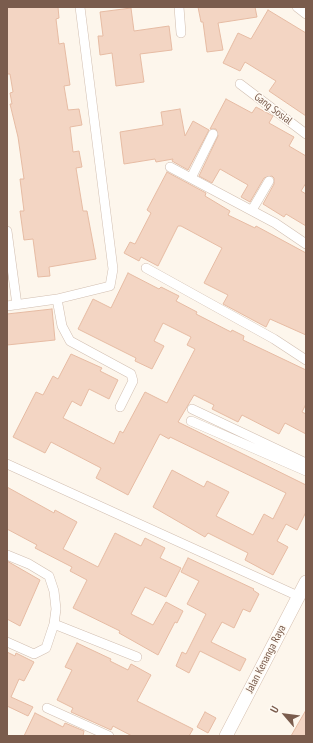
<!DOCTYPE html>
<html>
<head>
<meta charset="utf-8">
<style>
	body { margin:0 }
	#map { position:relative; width:313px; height:743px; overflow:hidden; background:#fdf6ec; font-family:"PT Sans Narrow",sans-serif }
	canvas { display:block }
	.frame { position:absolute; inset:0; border:8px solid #7a5c4d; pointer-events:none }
	.north { position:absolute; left:265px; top:695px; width:40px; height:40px; -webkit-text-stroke:3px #fffaf3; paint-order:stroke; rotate:298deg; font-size:11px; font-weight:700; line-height:16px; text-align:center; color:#7a5c4d }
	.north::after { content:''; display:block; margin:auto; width:14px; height:18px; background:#7a5c4d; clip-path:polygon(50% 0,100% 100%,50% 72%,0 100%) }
</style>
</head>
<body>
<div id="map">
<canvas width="313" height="743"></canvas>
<div class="frame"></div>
<div class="north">U</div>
</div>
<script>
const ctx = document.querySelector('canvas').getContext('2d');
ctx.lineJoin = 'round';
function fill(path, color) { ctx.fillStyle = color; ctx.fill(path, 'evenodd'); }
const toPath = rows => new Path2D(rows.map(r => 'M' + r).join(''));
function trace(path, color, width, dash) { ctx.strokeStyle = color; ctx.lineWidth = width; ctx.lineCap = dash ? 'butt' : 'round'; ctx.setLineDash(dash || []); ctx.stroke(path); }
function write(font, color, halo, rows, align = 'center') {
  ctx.font = font + ' "PT Sans Narrow",sans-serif'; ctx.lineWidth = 3; ctx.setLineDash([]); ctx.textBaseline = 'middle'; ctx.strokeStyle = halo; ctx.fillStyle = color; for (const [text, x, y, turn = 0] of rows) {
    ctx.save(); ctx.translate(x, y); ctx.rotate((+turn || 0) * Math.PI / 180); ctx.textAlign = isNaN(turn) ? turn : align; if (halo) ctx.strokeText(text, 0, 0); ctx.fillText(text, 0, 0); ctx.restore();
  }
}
const building = toPath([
	[7,7,58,7,59,18,56,19,59,44,64,43,70,85,64,86,68,110,79,109,82,125,70,127,73,152,79,151,82,167,76,168,83,211,87,211,96,259,49,267,50,276,38,277,33,239,24,240,20,211,24,211,20,179,24,179,18,137,10,104,12,104,10,93,13,92,10,74,7,74,7,7],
	[198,7,255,7,257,17,218,23,223,50,207,52,203,22,201,22,198,7],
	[131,8,134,31,169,26,172,50,140,54,144,82,116,86,112,53,100,55,98,36,103,36,100,12,131,8],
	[268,10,306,33,306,116,269,91,276,81,245,62,240,71,223,63,238,33,251,39,268,10],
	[226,99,252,113,256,107,273,116,269,123,294,137,289,146,306,156,306,183,301,191,306,194,306,226,286,214,284,217,263,204,274,184,274,178,272,176,264,178,250,202,241,197,248,185,220,169,212,183,199,176,218,136,216,129,210,129,226,99],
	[180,109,185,136,193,121,209,130,188,170,172,161,173,159,156,162,155,159,124,164,120,132,163,125,161,112,180,109],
	[167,172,206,193,205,196,230,211,228,215,255,228,256,226,306,253,306,335,270,319,266,327,223,304,228,295,204,283,222,248,181,226,178,226,158,266,141,257,139,261,124,253,130,242,135,244,151,213,147,210,167,172],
	[128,273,159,289,161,287,179,296,176,301,197,312,196,314,231,332,232,330,244,336,243,340,306,370,306,404,302,412,306,414,306,434,285,423,279,434,242,415,238,422,212,409,214,405,194,395,178,422,306,485,306,512,297,530,286,524,277,541,288,547,273,575,245,560,248,553,208,533,205,537,153,507,172,470,204,487,207,481,229,492,216,516,253,535,264,514,273,519,286,493,170,437,169,439,160,434,128,495,96,478,101,468,51,442,45,453,13,437,36,392,43,395,53,376,58,379,71,354,102,368,100,371,118,380,109,399,89,389,81,406,72,401,63,418,114,444,120,431,123,433,145,392,167,403,195,349,187,345,191,337,163,323,154,341,164,346,152,369,135,361,136,358,78,329,93,299,111,308,128,273],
	[52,309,55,340,7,345,7,314,52,309],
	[7,487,54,513,55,510,77,522,63,549,98,567,115,533,141,546,145,538,165,548,160,558,181,568,166,597,145,587,131,614,153,625,166,602,183,611,177,623,175,622,158,655,119,633,120,631,73,608,87,580,70,571,72,567,35,548,37,545,7,529,7,487],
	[188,558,254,589,253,590,259,594,250,612,243,609,234,628,222,622,211,642,246,659,240,671,200,651,189,673,176,666,182,652,186,654,206,614,187,604,199,581,181,572,188,558],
	[7,561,40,580,20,626,7,619,7,561],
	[77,643,111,659,110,661,128,670,131,664,151,675,137,701,193,729,189,736,132,736,113,726,111,730,71,712,73,708,57,700,72,670,65,667,77,643],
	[7,652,15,656,16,653,34,662,24,681,19,679,11,697,33,707,28,716,7,706,7,652],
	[306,710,306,736,291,736,306,710],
	[205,712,216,718,208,733,197,727,205,712],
	[35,713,63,727,65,723,84,731,83,736,24,736,35,713]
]);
fill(building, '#f3d5c3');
trace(building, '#e6bba3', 1);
const street = toPath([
	[179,7,181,33],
	[297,7,306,14],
	[240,84,306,134],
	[170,167,275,223,306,244],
	[191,178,213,134],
	[252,210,269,181],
	[7,231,17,305],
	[146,268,274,339,306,360],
	[57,299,62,326,70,341,131,374,133,381,120,407],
	[7,306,57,299,110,286,113,269,80,7],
	[192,409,306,463],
	[191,421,306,471],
	[7,464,298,596],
	[7,555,29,564,49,576,54,591,56,609,54,624,46,648,34,654,7,642],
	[54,624,137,657],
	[47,708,109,736]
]);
const secondary = toPath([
	[226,736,306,582]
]);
trace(street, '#d1beb0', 10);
trace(secondary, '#d6c0b0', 14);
trace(street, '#fff', 9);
trace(secondary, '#fff', 13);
write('11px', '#7a5c4d', '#fffaf3', [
	["Gang Sosial",273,109,37],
	["Jalan Kenanga Raya",266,659,-63]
]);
</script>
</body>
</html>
